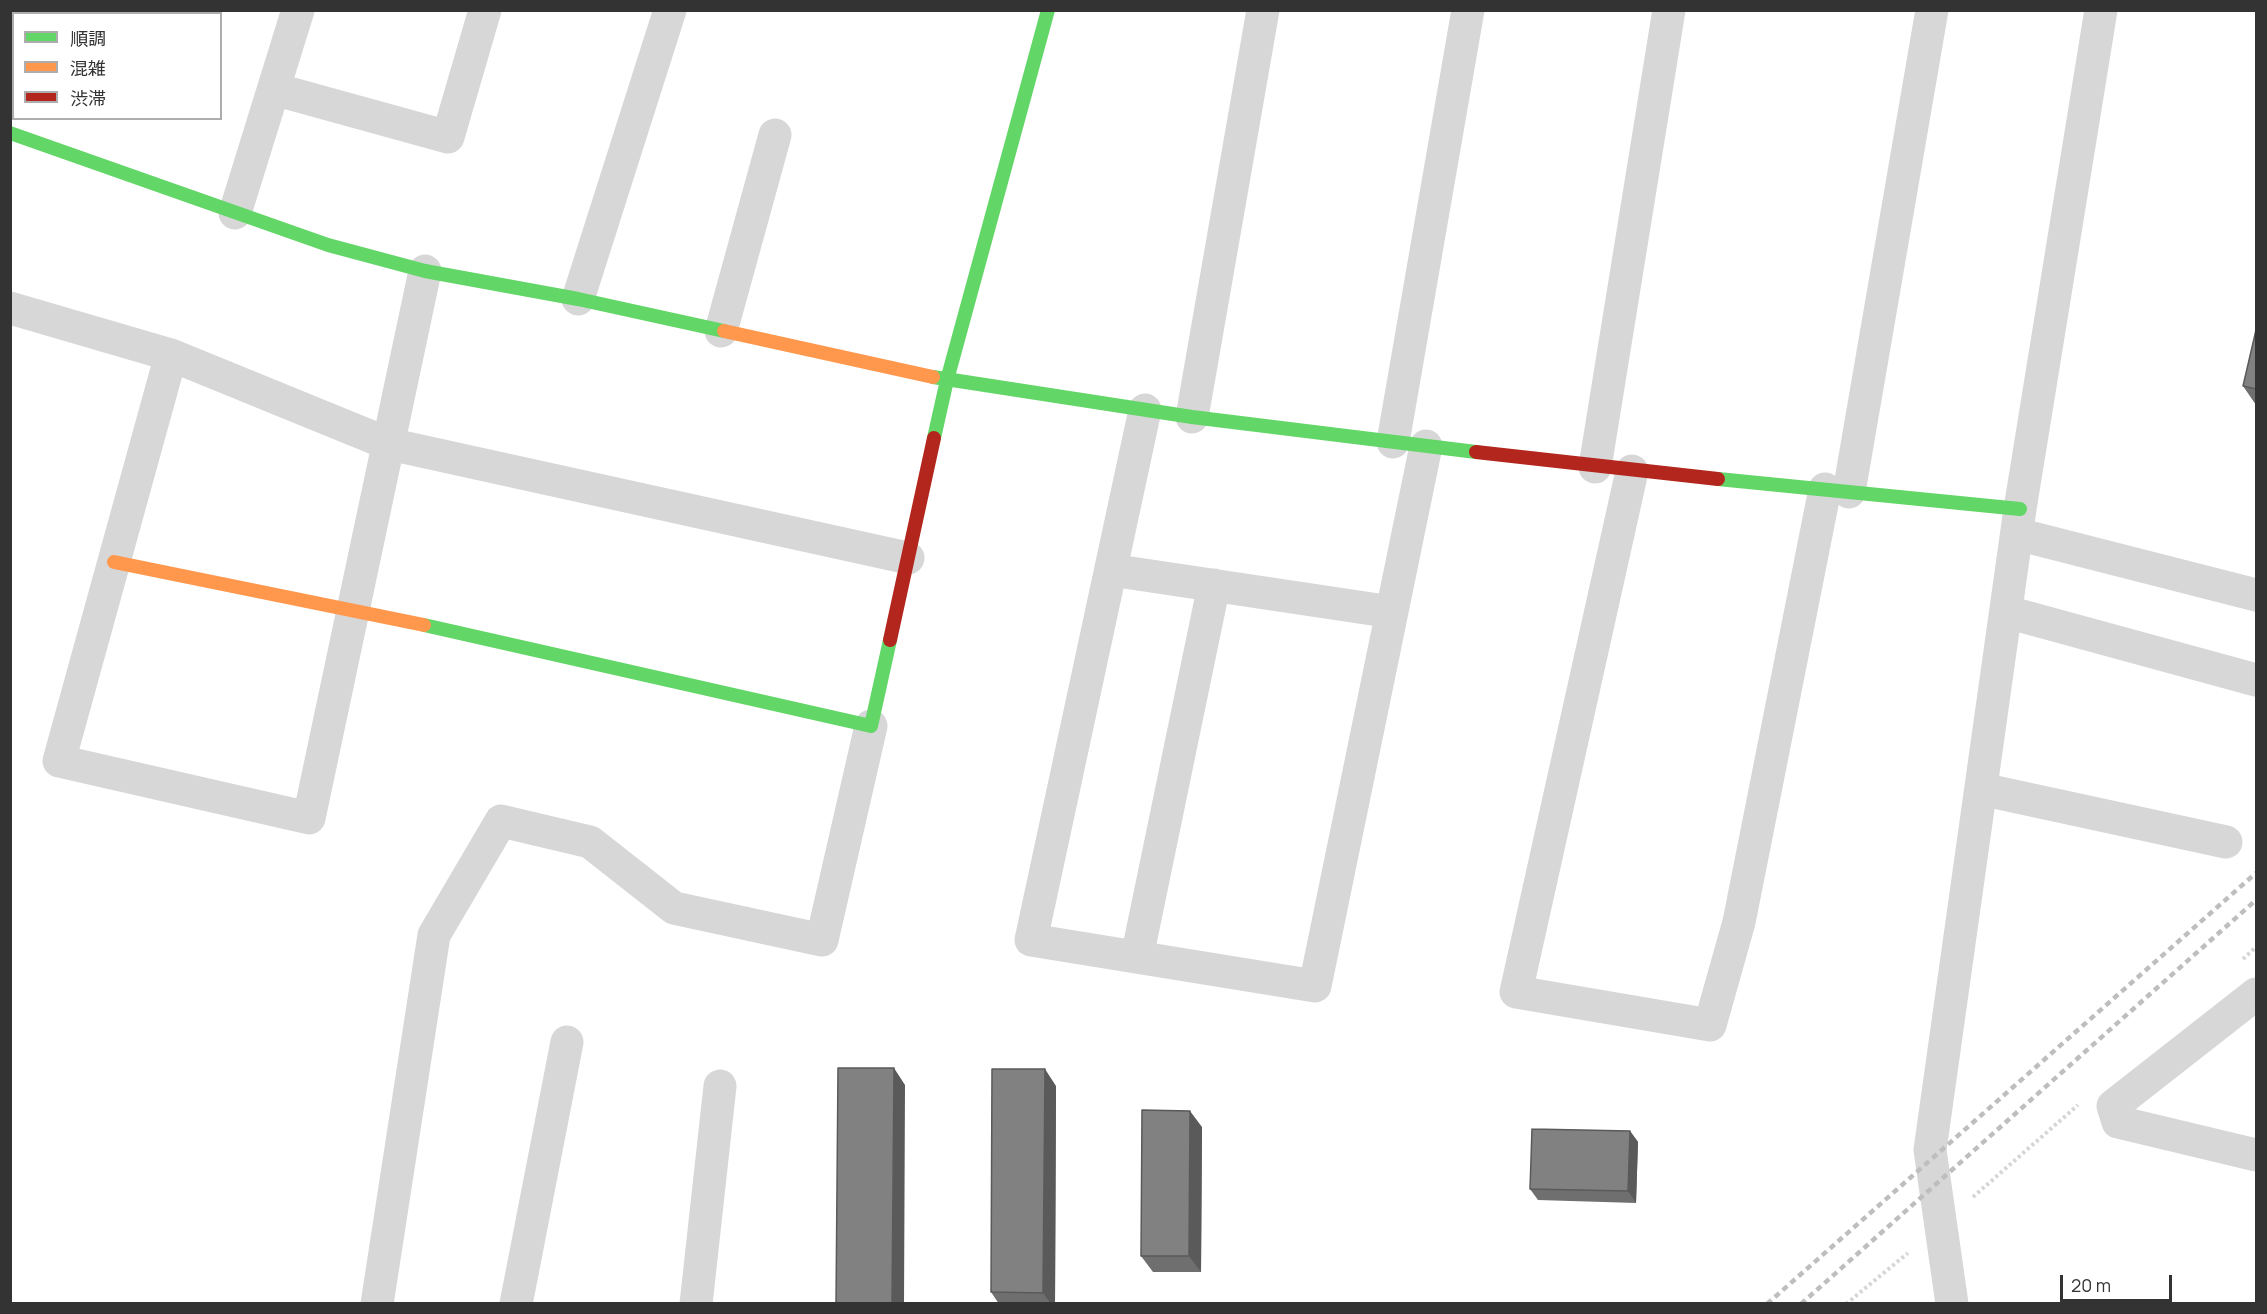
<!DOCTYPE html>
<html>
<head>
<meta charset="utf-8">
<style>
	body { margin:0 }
	#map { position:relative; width:2267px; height:1314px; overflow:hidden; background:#fff; font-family:Manrope,"Noto Sans JP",sans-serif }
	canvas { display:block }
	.frame { position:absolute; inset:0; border:12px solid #333; pointer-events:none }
	.legend { position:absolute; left:12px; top:12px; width:210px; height:108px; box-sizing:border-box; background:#fff; border:2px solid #adadad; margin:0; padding:8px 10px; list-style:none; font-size:18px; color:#333 }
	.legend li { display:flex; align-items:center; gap:12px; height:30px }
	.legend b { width:30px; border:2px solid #adadad }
	.scale { position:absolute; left:2060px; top:1275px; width:112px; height:27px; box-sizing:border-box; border:3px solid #333; border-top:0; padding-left:8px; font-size:18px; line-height:21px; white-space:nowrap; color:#333; -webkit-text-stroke:4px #fff; paint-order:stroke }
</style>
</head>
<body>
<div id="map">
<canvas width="2267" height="1314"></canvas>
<div class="frame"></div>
<ul class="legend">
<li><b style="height:8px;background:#63d668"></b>順調</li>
<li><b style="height:8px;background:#ff974d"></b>混雑</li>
<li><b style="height:8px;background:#b3261e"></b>渋滞</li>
</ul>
<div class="scale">20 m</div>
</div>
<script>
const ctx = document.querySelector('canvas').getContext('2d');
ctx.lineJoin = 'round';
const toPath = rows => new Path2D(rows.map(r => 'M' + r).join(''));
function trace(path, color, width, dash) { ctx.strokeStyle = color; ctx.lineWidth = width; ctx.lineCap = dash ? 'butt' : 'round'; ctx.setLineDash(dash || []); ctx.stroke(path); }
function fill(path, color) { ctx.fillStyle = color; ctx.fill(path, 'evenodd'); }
trace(toPath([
	[2243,959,2256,947],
	[1973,1197,2078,1105],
	[1846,1304,1908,1253]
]), '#d6d6d6', 4, [3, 3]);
trace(toPath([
	[274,89,448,137,485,10],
	[235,213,298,10],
	[578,299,670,10],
	[10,308,171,355,389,444,908,558],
	[721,331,775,135],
	[171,355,59,761,309,818,425,271],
	[1145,410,1031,940,1315,986,1426,446],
	[1192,417,1263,10],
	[1393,442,1468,10],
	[1595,467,1669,10],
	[1632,471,1516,992,1710,1025,1739,922,1825,489],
	[1849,492,1932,10],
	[2017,534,2256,595],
	[1111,570,1392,612],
	[2007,612,2256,680],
	[1981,789,2226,842],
	[1137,957,1214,585],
	[2256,994,2113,1106,2118,1122,2256,1155],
	[377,1304,434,935,501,821,590,842,674,908,822,940,871,726],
	[516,1304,567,1042],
	[696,1304,720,1086],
	[1952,1304,1930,1150,2020,509,2101,10]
]), '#d7d7d7', 33);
trace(toPath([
	[10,133,328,245,425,271,578,299,724,331],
	[933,377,1192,417,1476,452],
	[934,438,947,380,1048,10],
	[1718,479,2020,509],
	[424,625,871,726,890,640]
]), '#63d668', 14);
trace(toPath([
	[724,331,933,377],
	[114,562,424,625]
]), '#ff974d', 14);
trace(toPath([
	[1476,452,1718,479],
	[890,640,934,438]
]), '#b3261e', 14);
trace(toPath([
	[1767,1304,2256,873],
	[1801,1304,2256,900]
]), '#bebebe', 4.5, [6, 4.5]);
fill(toPath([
	[2256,330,2256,405,2243,386],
	[1056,1086,1055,1304,999,1304,991,1292],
	[1202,1127,1201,1272,1153,1272,1141,1256],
	[1630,1131,1638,1142,1636,1203,1538,1200,1530,1189]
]), '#6f6f6f');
fill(toPath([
	[894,1068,905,1085,904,1304,892,1304],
	[1045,1069,1056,1086,1055,1304,1051,1304,1043,1293],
	[1190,1111,1202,1127,1201,1272,1189,1256],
	[1630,1131,1638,1142,1636,1203,1628,1191]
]), '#5a5a5a');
const building = toPath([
	[2256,330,2256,389,2243,386,2256,330],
	[838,1068,894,1068,892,1304,836,1304,838,1068],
	[992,1069,1045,1069,1043,1293,991,1292,992,1069],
	[1142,1110,1190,1111,1189,1256,1141,1256,1142,1110],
	[1532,1129,1630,1131,1628,1191,1530,1189,1532,1129]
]);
fill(building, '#818181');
trace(building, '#5a5a5a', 1.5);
</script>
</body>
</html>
